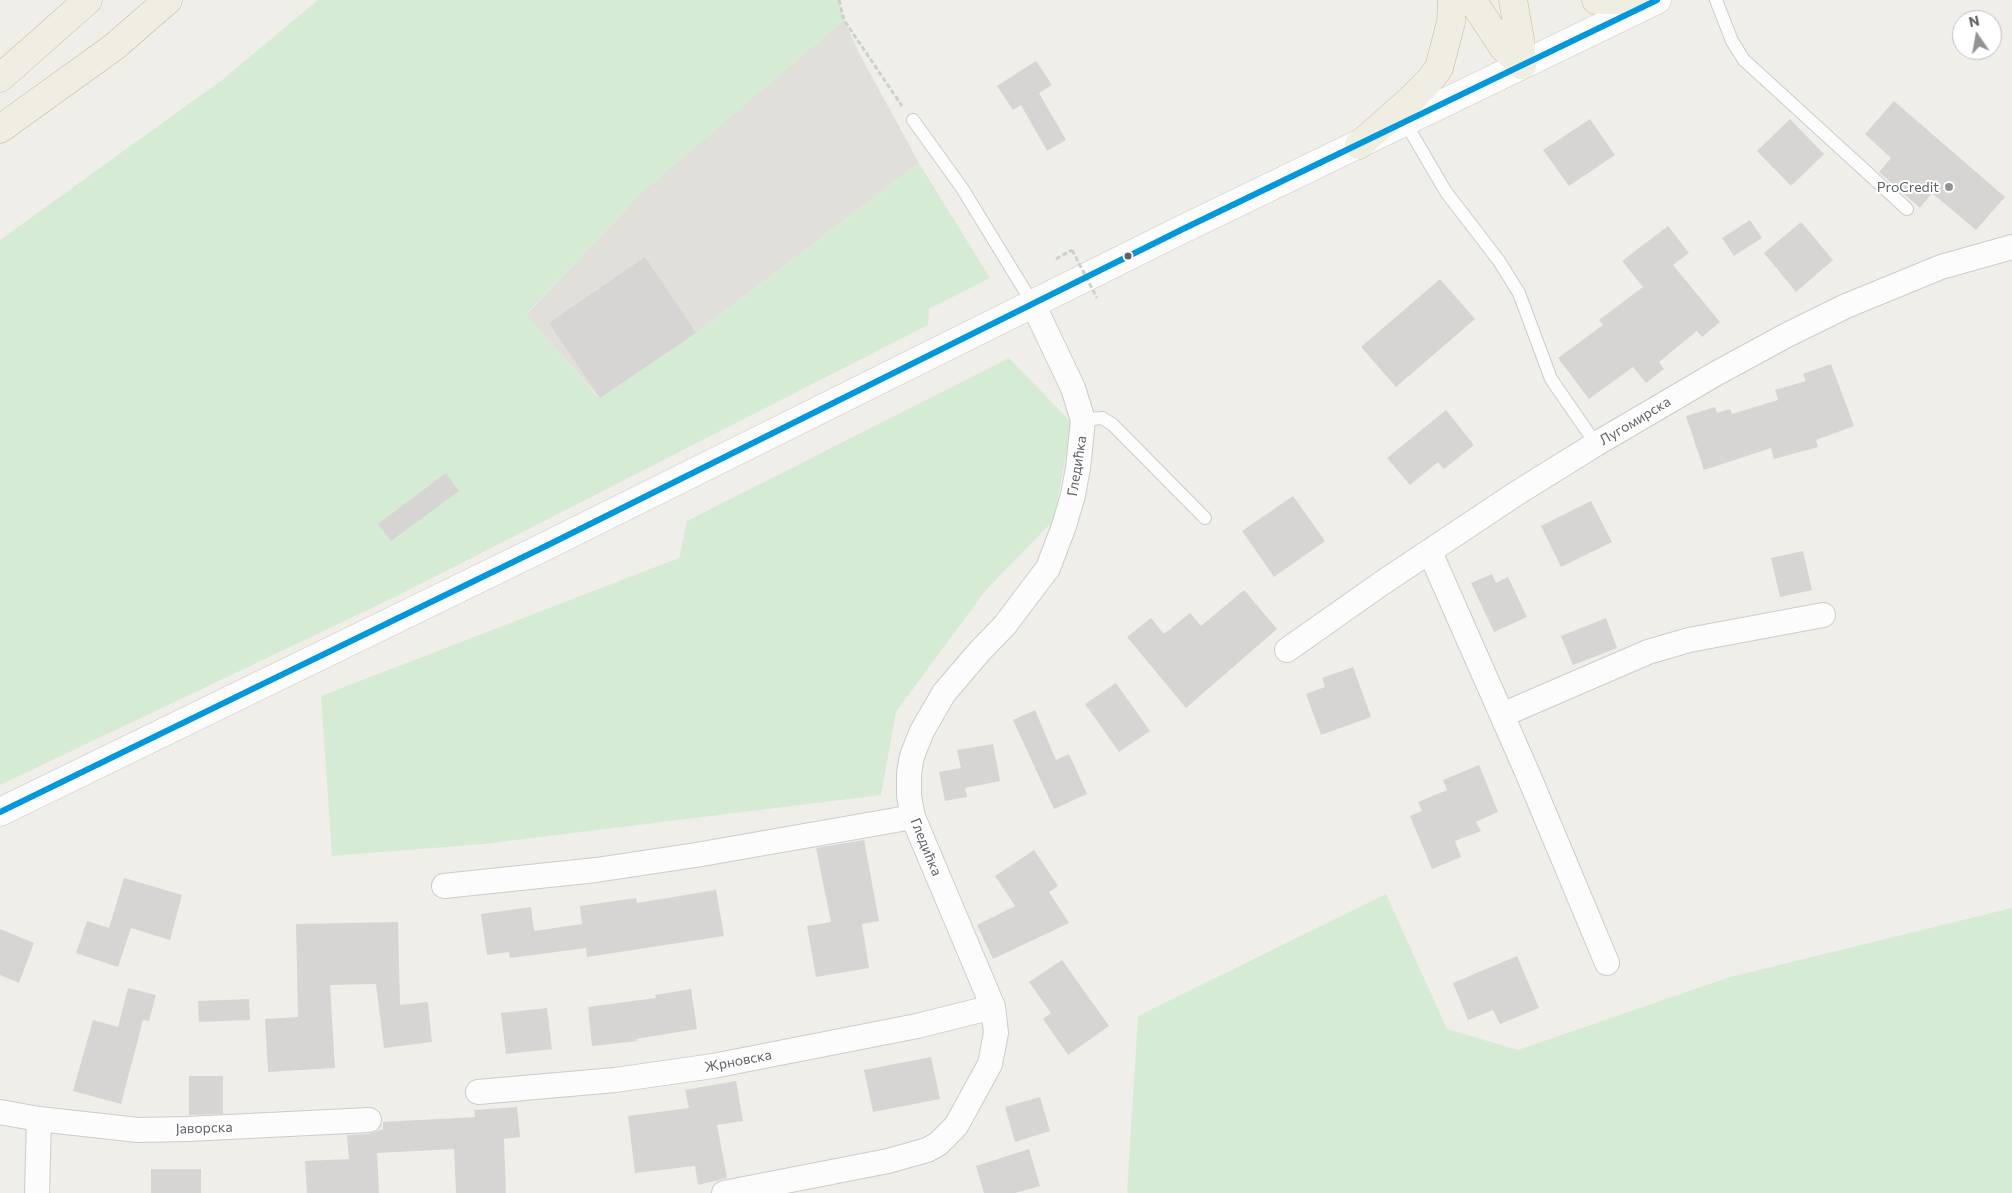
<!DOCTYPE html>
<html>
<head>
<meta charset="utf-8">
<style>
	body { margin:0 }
	#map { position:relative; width:2012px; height:1193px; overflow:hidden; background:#efeee9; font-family:Commissioner,sans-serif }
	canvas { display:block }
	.north { position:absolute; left:1952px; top:10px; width:50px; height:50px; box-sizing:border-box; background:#fff; border:1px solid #bfc0c3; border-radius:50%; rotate:348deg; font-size:14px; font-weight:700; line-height:20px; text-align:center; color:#5e6268 }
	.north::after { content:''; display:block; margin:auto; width:18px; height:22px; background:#919395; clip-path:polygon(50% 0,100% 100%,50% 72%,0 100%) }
</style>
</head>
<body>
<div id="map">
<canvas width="2012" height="1193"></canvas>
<div class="north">N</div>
</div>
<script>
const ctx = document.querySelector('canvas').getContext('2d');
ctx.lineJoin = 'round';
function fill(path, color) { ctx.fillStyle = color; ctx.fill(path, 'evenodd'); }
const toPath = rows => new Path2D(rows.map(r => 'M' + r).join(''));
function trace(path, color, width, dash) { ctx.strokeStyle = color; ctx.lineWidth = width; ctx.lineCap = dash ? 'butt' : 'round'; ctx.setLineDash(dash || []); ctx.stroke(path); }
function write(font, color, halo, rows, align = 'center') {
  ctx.font = font + ' Commissioner,sans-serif'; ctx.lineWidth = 4; ctx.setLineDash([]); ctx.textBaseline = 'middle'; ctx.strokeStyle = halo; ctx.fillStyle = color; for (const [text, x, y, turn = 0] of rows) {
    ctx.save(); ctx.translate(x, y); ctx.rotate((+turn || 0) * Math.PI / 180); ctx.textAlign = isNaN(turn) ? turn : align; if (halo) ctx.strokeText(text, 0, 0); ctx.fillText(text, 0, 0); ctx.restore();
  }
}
fill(toPath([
	[844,20,860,55,919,163,696,333,600,398,526,315,646,188]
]), '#e0dfda');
fill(toPath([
	[318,0,838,0,844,20,641,194,526,314,599,398,696,333,919,163,990,278,929,309,928,325,397,596,0,785,0,240,222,80],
	[1009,358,1072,423,1054,520,985,591,896,712,881,795,484,844,332,856,321,696,679,558,687,521],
	[1386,894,1447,1029,1518,1050,1730,977,2012,908,2012,1193,1127,1193,1138,1016]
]), '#d6ebd4');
fill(toPath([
	[1036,61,1052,85,1039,93,1066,140,1047,151,1021,105,1013,110,997,86],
	[1894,101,2005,197,1976,230,1932,193,1920,208,1879,172,1891,158,1865,134],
	[1590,119,1615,155,1569,186,1543,150],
	[1790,119,1824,154,1791,186,1757,151],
	[1750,220,1762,238,1734,256,1722,238],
	[1801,222,1833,260,1796,292,1764,253],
	[1668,226,1689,253,1673,265,1720,322,1702,337,1697,331,1659,362,1664,369,1646,383,1633,367,1589,399,1558,358,1603,325,1599,320,1643,287,1622,261],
	[645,257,696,333,600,398,549,323],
	[1440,279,1475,319,1396,387,1361,347],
	[1831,364,1854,426,1816,440,1818,447,1774,459,1771,448,1704,470,1686,416,1715,407,1717,413,1730,409,1732,414,1778,400,1775,390,1806,381,1803,374],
	[1446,410,1474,445,1444,469,1438,462,1410,485,1387,458],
	[446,473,459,491,391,541,378,524],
	[1293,496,1325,541,1274,577,1242,531],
	[1591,501,1612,542,1561,567,1541,526],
	[1803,551,1812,590,1780,597,1771,558],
	[1492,574,1496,583,1508,577,1527,617,1494,632,1471,583],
	[1244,590,1277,629,1186,708,1127,637,1151,618,1164,634,1190,613,1201,626],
	[1606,618,1617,648,1573,665,1561,636],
	[1353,667,1371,717,1321,735,1306,694,1325,687,1322,678],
	[1116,683,1150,731,1119,752,1085,704],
	[1035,710,1056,760,1069,754,1087,794,1054,809,1013,720],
	[993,744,1000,781,965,788,967,797,945,801,939,772,961,768,957,750],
	[1479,765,1498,812,1476,822,1481,831,1455,841,1461,857,1432,869,1410,816,1422,811,1418,802,1447,790,1443,780],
	[864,840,879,921,862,924,869,968,816,977,807,926,831,922,816,848],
	[1034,850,1058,886,1049,892,1069,923,993,959,977,925,1015,906,995,876],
	[124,878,182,895,170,940,131,928,118,967,76,953,87,921,109,928],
	[716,890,724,936,587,957,586,948,510,958,509,952,487,955,481,914,531,907,534,931,582,924,580,906,636,898,637,903],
	[398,922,400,1005,428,1002,432,1042,384,1048,376,984,330,985,335,1068,268,1072,265,1019,298,1017,296,924],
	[0,929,34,943,19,983,0,975],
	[1517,956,1539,1008,1500,1024,1493,1010,1468,1020,1453,983],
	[1062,960,1109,1026,1068,1055,1043,1019,1051,1013,1029,982],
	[128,988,156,995,149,1021,143,1020,121,1104,73,1091,93,1020,118,1027],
	[691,989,697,1029,636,1039,637,1041,592,1046,588,1007,656,998,655,995],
	[249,999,250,1020,199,1022,198,1001],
	[547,1008,552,1049,506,1054,501,1013],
	[931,1057,940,1099,873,1112,864,1070],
	[189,1076,223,1076,223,1114,189,1115],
	[736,1081,743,1121,717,1125,727,1178,698,1185,695,1166,635,1173,628,1116,689,1108,685,1090],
	[1040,1097,1050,1131,1015,1142,1005,1107],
	[517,1107,520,1137,504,1139,506,1193,456,1193,454,1149,377,1153,379,1193,307,1193,305,1161,349,1159,347,1135,370,1134,383,1129,383,1122,475,1117,474,1110],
	[1029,1149,1040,1186,1015,1193,984,1193,976,1166],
	[151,1169,201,1169,201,1193,151,1193]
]), '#d6d5d3');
const lane = toPath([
	[1716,0,1732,41,1744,60,1907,209],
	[913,120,962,188,1033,304],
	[1405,122,1446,192,1499,261,1519,293,1551,379,1596,444],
	[1083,420,1102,418,1112,424,1205,518]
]);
const street = toPath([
	[1430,552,1527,772,1607,963],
	[1287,650,1382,583,1517,493,1596,444,1717,373,1787,335,1846,306,1941,267,2012,247],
	[1502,715,1648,652,1689,640,1823,615],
	[444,886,596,870,696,855,913,817],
	[478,1092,615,1080,713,1066,917,1026,993,1007],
	[0,1112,39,1119,37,1193],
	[39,1119,138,1130,188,1129,369,1120],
	[724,1193,888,1161,927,1150,938,1144,956,1126,990,1064,996,1033,993,1007,913,817,909,796,909,773,912,756,922,731,944,693,979,652,1005,625,1048,568,1064,526,1073,495,1078,468,1083,420,1073,388,1033,304]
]);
const secondary = toPath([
	[0,812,548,545,1185,228,1657,0]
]);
const highway = toPath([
	[1472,0,1503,47,1522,65],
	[1513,0,1520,40,1522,65],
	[1596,0,1636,0],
	[0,78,88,0],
	[0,129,114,47,168,0],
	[1359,145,1410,100,1429,81,1439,68,1451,22,1452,0]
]);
trace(lane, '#cccccb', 14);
trace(street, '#cccccb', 26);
trace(secondary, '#cbcbca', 29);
trace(highway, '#c7ba95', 29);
trace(toPath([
	[839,0,844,20,902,106],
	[1056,259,1072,250]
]), '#cbd1cd', 3, [5, 2.5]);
trace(lane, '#fdfcfc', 12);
trace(street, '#fdfcfc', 24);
trace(secondary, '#fdfcfc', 28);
trace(highway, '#f0ede2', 28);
trace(toPath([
	[1072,250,1097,298]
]), '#cbd1cd', 3, [5, 2.5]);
trace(toPath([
	[0,812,548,545,1185,228,1657,0]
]), '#0098da', 6);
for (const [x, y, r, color] of [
	[1949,187,5,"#919395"],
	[1128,256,4.5,"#5e6268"]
]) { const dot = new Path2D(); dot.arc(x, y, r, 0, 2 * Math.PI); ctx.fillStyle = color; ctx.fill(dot); trace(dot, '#fff', 2); }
write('14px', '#5e6268', '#fff', [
	["ProCredit",1939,187]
], 'right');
write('14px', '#5e6268', '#fff', [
	["Лугомирска",1635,421,-31],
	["Гледићка",1077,466,-81],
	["Гледићка",926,847,68],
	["Жрновска",738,1061,-11],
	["Јаворска",204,1128,-2]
]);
</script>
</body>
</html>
